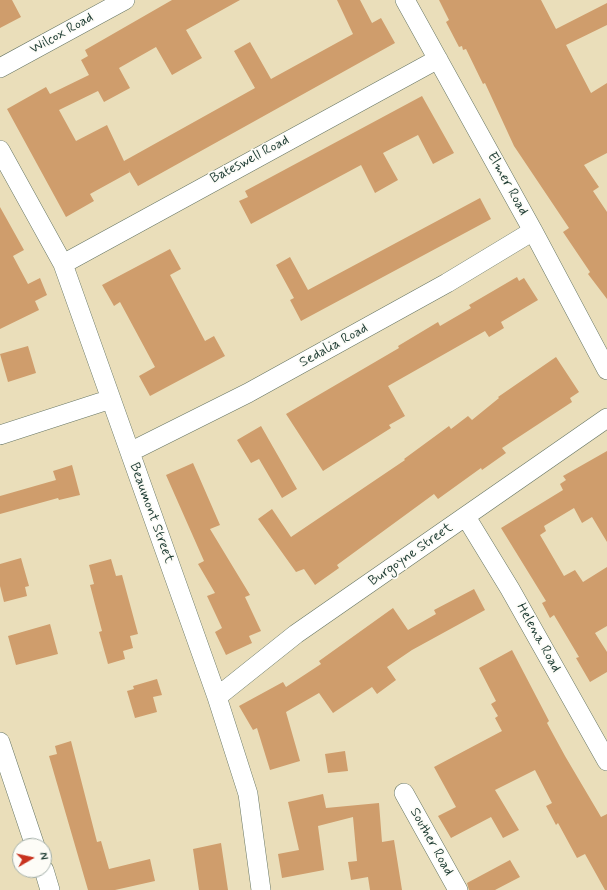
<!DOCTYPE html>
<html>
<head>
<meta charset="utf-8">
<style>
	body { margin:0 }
	#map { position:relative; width:607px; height:890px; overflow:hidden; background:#eadeba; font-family:Mynerve,sans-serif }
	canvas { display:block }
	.north { position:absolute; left:12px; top:838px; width:40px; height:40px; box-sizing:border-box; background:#fdfcf7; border:1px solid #a4b0a9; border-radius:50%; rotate:81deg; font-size:11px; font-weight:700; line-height:16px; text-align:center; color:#1f3d34 }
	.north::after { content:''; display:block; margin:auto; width:14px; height:18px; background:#c8321e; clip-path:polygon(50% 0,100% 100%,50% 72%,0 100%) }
</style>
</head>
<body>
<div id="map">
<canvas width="607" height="890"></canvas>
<div class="north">N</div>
</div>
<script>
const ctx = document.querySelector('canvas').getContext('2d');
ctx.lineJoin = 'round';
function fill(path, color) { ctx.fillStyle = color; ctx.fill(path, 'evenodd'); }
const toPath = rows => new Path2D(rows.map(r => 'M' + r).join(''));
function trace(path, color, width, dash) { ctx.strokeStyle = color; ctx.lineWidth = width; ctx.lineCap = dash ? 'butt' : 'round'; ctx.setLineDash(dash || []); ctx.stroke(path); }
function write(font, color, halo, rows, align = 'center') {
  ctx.font = font + ' Mynerve,sans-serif'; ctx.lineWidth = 3.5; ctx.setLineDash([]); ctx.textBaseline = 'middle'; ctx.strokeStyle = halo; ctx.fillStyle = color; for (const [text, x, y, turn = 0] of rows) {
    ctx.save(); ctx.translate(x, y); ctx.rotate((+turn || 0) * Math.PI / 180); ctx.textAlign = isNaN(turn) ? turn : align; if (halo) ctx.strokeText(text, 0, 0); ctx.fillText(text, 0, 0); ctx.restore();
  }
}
fill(toPath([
	[0,0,12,0,21,17,0,28],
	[172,0,240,0,186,30,202,58,172,75,156,47,119,68,130,88,104,102,98,91,59,110,76,141,107,125,124,161,255,88,234,51,250,42,271,79,353,34,337,0,360,0,372,23,381,18,395,43,138,186,128,169,130,172,90,194,94,201,66,217,7,109,46,87,50,94,89,75,81,60,88,56,85,50],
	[439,0,541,0,556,29,607,3,607,25,566,45,591,93,607,83,607,153,584,165,599,187,593,191,607,212,607,299,588,274,590,272,563,232,569,228,514,146,485,83,483,84,466,49,463,50,462,46,459,47,446,22,449,20],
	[422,96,454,153,433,164,418,135,383,153,398,180,375,193,361,165,251,224,239,201,248,197,245,191],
	[480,198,491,219,301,321,290,300,294,298,276,265,290,257,308,290],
	[0,207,24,250,13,256,28,284,40,278,47,295,35,301,39,310,0,329],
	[170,249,181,269,170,275,205,341,214,336,225,356,150,396,139,376,155,367,120,302,114,306,102,285],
	[517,277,519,281,524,278,538,300,501,322,504,328,489,337,485,331,388,386,405,416,389,425,391,428,323,471,286,414,399,348,398,346,438,322,440,326,471,308,469,305],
	[28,346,36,373,8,382,0,354],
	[556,357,579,392,570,398,572,402,502,448,506,453,482,470,481,468,438,499,434,494,337,565,339,568,315,585,304,569,296,572,258,519,272,509,291,537,405,460,404,459,449,426,451,429,468,416,472,420,499,398,498,397],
	[261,426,297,489,282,498,259,459,251,463,237,440],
	[607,451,607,542,592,517,582,523,574,508,544,526,546,531,540,535,564,576,575,570,583,582,607,567,607,626,595,633,607,652,607,672,590,682,576,658,579,657,554,615,550,618,542,603,546,601,501,528,563,490,560,484,566,480,563,476],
	[193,463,220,525,210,529,250,595,245,597,261,631,249,636,252,643,226,655,215,632,222,628,207,596,215,593,198,564,204,561,166,475],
	[72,465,80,495,59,500,58,498,0,514,0,496,56,480,53,471],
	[21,558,29,586,25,587,27,596,4,602,0,586,0,564],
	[111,559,116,576,122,575,138,634,130,636,133,648,123,651,125,659,108,664,99,632,102,631,90,585,94,584,89,565],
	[474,589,485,610,412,650,387,667,396,680,377,694,372,687,333,713,319,693,286,712,300,761,270,770,257,728,253,730,239,706,283,682,286,687,321,664,319,661,393,608,408,630,436,614,434,610],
	[50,624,58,654,16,665,8,636],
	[512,650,549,721,547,723,565,756,601,817,607,814,607,890,605,890,585,854,577,858,558,823,556,825,546,806,552,803,535,770,495,790,519,830,503,838,491,817,451,838,438,816,456,807,434,767,502,731,495,718,498,716,491,704,496,701,479,668],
	[157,679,162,695,153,697,157,712,135,718,127,691,134,689,133,686],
	[71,741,97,842,101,841,109,869,150,859,155,881,115,890,88,890,49,756,57,754,55,746],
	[345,751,348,771,328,773,325,754],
	[323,794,326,808,379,803,382,842,394,840,402,890,370,890,368,877,351,880,348,862,357,861,353,817,318,826,324,870,282,878,278,854,299,850,288,802],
	[221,843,228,890,199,890,193,849],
	[510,860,520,877,495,890,469,890,467,883]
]), '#cf9d6c');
const street = toPath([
	[405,0,533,231,607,370],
	[0,68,125,0],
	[0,150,63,264,217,697,248,794,261,890],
	[63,264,438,59],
	[0,435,111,399],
	[130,452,248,393,447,283,533,231],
	[466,517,510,589,607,761],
	[217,697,296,634,607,418],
	[0,742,35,846],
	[404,793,458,890],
	[44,870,50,890]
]);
trace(street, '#667563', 20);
trace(street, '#fff', 19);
write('14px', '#1f3d34', '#fdfcf7', [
	["Wilcox Road",62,34,-29],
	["Bateswell Road",250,160,-28],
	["Elmer Road",507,184,61],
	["Sedalia Road",334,346,-29],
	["Beaumont Street",151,513,70],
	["Burgoyne Street",411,555,-35],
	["Helena Road",538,638,61],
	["Souther Road",431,842,61]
]);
</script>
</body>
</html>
